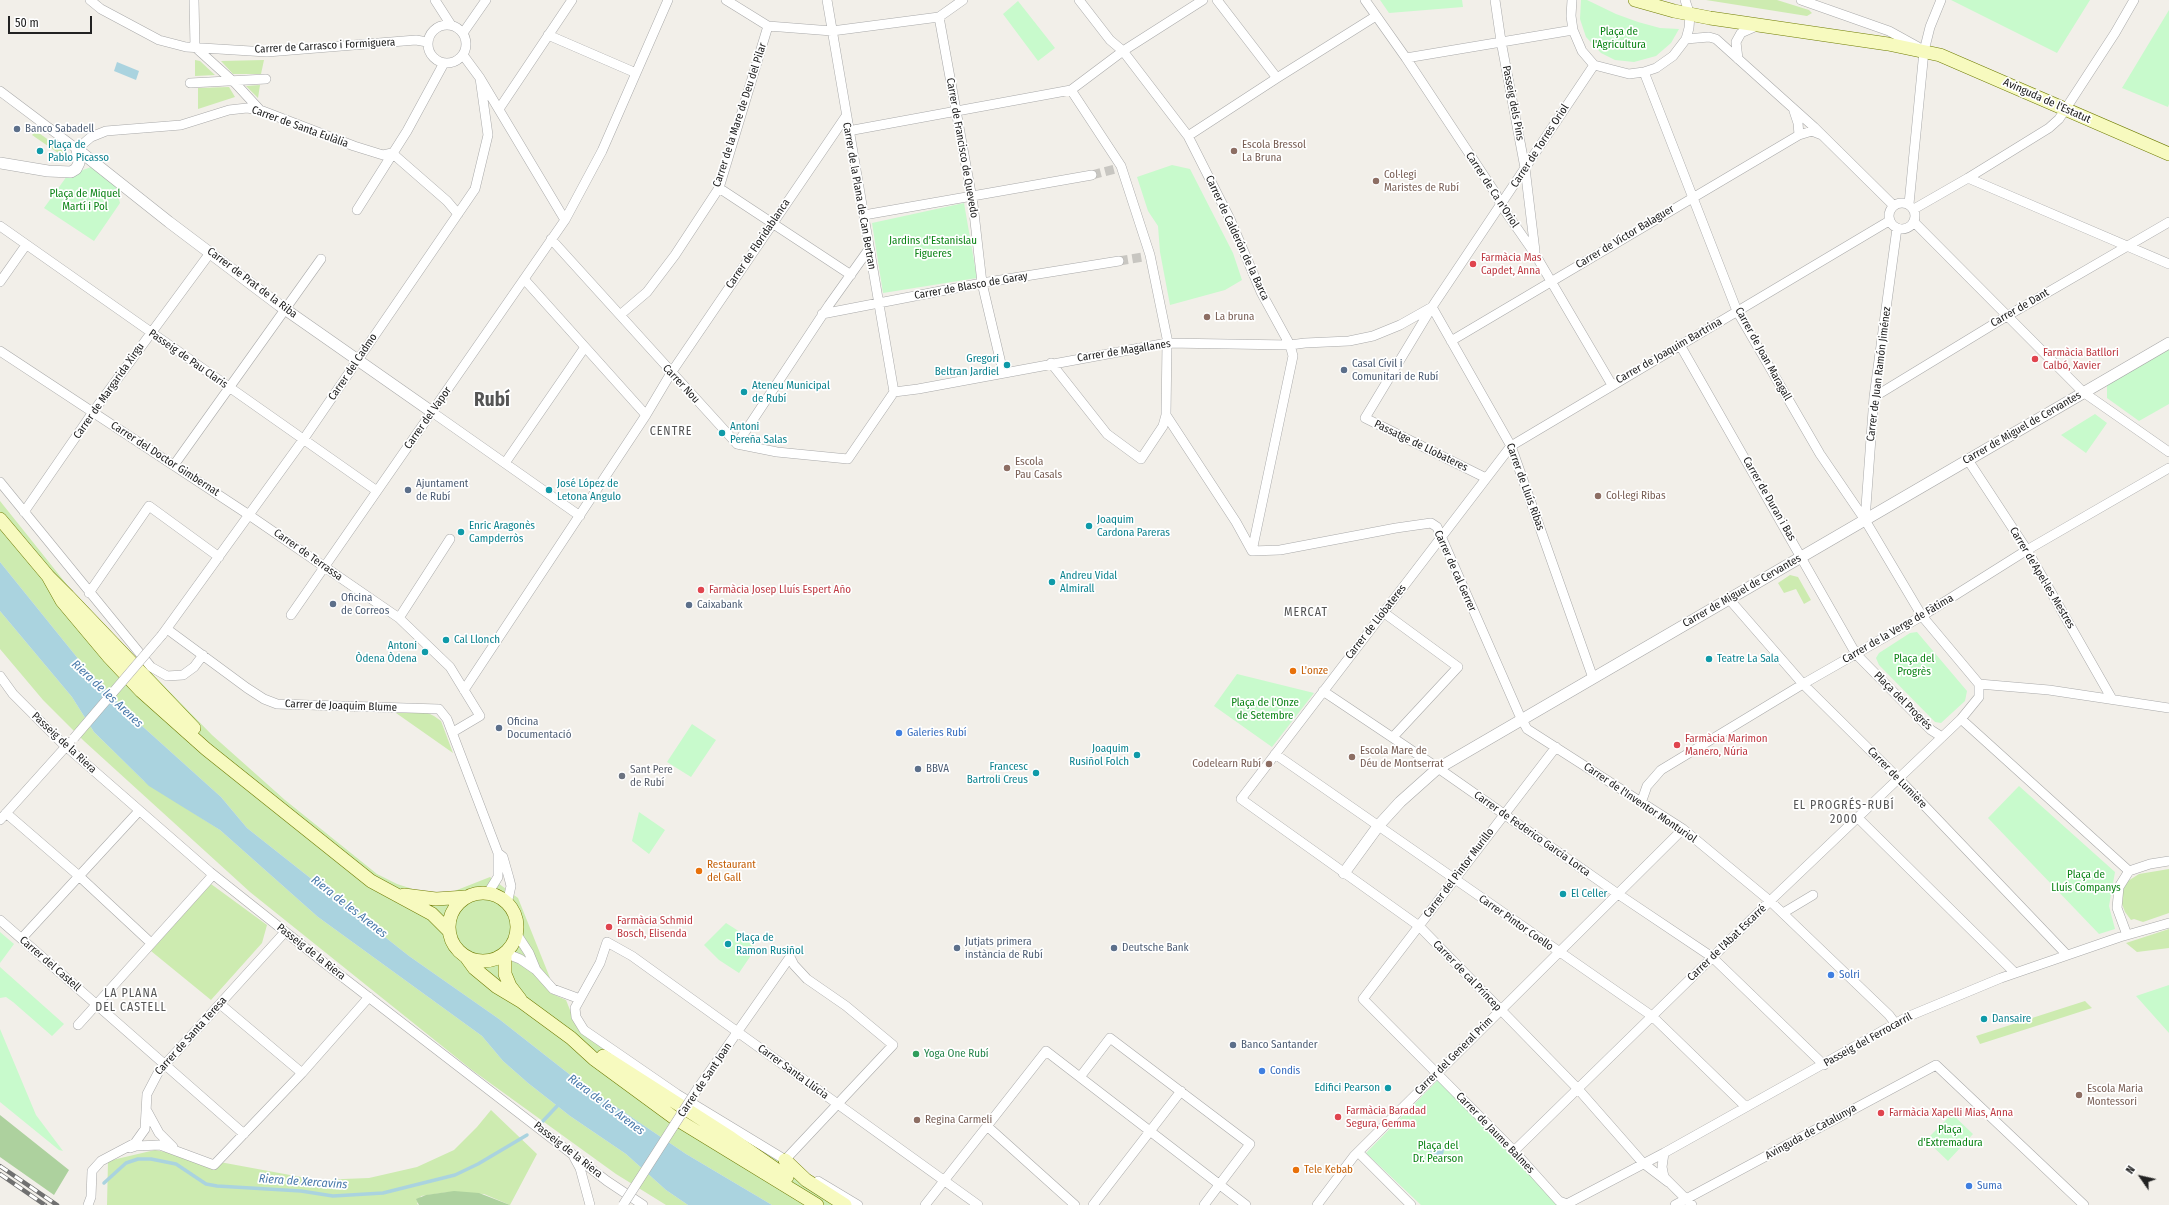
<!DOCTYPE html>
<html>
<head>
<meta charset="utf-8">
<style>
	body { margin:0 }
	#map { position:relative; width:2169px; height:1205px; overflow:hidden; background:#f2efe9; font-family:"Fira Sans Condensed",sans-serif }
	canvas { display:block }
	.north { position:absolute; left:2121px; top:1157px; width:40px; height:40px; -webkit-text-stroke:3px #fff; paint-order:stroke; rotate:304deg; font-size:11px; font-weight:700; line-height:16px; text-align:center; color:#222 }
	.north::after { content:''; display:block; margin:auto; width:14px; height:18px; background:#222; clip-path:polygon(50% 0,100% 100%,50% 72%,0 100%) }
	.scale { position:absolute; left:8px; top:16px; width:84px; height:18px; box-sizing:border-box; border:2px solid #222; border-top:0; padding-left:5px; font-size:12px; line-height:14px; white-space:nowrap; color:#222; -webkit-text-stroke:3px #fff; paint-order:stroke }
</style>
</head>
<body>
<div id="map">
<canvas width="2169" height="1205"></canvas>
<div class="north">N</div>
<div class="scale">50 m</div>
</div>
<script>
const ctx = document.querySelector('canvas').getContext('2d');
ctx.lineJoin = 'round';
function fill(path, color) { ctx.fillStyle = color; ctx.fill(path, 'evenodd'); }
const toPath = rows => new Path2D(rows.map(r => 'M' + r).join(''));
function trace(path, color, width, dash) { ctx.strokeStyle = color; ctx.lineWidth = width; ctx.lineCap = dash ? 'butt' : 'round'; ctx.setLineDash(dash || []); ctx.stroke(path); }
function write(font, color, halo, rows, align = 'center') {
  ctx.font = font + ' "Fira Sans Condensed",sans-serif'; ctx.lineWidth = 3.5; ctx.setLineDash([]); ctx.textBaseline = 'middle'; ctx.strokeStyle = halo; ctx.fillStyle = color; for (const [text, x, y, turn = 0] of rows) {
    ctx.save(); ctx.translate(x, y); ctx.rotate((+turn || 0) * Math.PI / 180); ctx.textAlign = isNaN(turn) ? turn : align; if (halo) ctx.strokeText(text, 0, 0); ctx.fillText(text, 0, 0); ctx.restore();
  }
}
fill(toPath([
	[1706,0,1777,0,1809,10,1812,13,1807,16],
	[195,60,200,61,215,75,195,76],
	[264,60,261,74,233,74,221,61],
	[260,85,258,98,246,86],
	[229,87,235,97,198,109,198,88],
	[36,131,64,151,61,155,32,135],
	[0,501,68,586,122,643,212,735,285,800,377,874,397,884,425,893,452,892,490,877,518,898,550,978,550,993,566,1000,572,1015,670,1093,850,1205,772,1205,686,1154,578,1081,499,1019,409,956,247,828,221,797,131,716,88,671,0,562],
	[1790,575,1798,577,1811,600,1804,604,1796,589,1784,593,1778,583],
	[0,611,72,697,94,732,144,781,220,830,318,917,482,1036,503,1061,528,1083,570,1116,626,1154,666,1190,688,1205,666,1205,616,1174,472,1070,250,892,84,741,43,700,0,649],
	[396,713,428,713,434,716,441,721,453,753],
	[2169,869,2169,913,2143,922,2134,919,2131,920,2125,912,2122,904,2123,889,2128,881,2139,874],
	[211,884,267,925,262,943,211,1000,151,951],
	[2169,929,2169,948,2137,952,2126,943],
	[2085,1001,2092,1008,1980,1044,1976,1036],
	[491,1110,537,1154,510,1205,484,1194,449,1192,421,1196,417,1204,419,1205,107,1205,108,1161,155,1150,317,1180,369,1178,417,1167,454,1150,477,1127]
]), '#cdebb0');
fill(toPath([
	[0,1115,69,1170,54,1195,0,1157],
	[454,1191,479,1193,510,1205,419,1205,416,1199,426,1195]
]), '#add19e');
fill(toPath([
	[1380,0,1462,0,1463,7,1389,13],
	[1581,0,1587,0,1616,14,1638,22,1660,28,1679,29,1671,43,1656,56,1634,62,1615,60,1601,53,1586,37,1580,19],
	[1951,0,2090,0,2057,53],
	[1018,1,1055,48,1038,61,1003,14],
	[2169,10,2169,104,2168,107,2122,88],
	[1172,165,1190,169,1233,253,1242,280,1225,290,1170,305,1160,252,1158,226,1148,211,1137,177],
	[91,167,115,184,120,203,94,241,44,208,67,176],
	[964,203,977,278,883,293,872,223],
	[2169,349,2169,404,2139,421,2107,398,2107,386,2112,382],
	[2095,414,2107,423,2086,453,2061,435],
	[1917,632,1967,691,1965,701,1941,723,1935,722,1879,665,1876,658,1879,653,1910,633],
	[1237,674,1314,693,1272,747,1214,706],
	[692,724,716,740,691,777,667,762],
	[2019,786,2115,872,2109,906,2115,929,2099,934,1988,818],
	[639,812,665,830,649,854,632,841],
	[726,923,737,930,756,948,739,973,719,960,704,945],
	[0,932,14,944,0,963],
	[0,967,64,1024,52,1036,13,1002,6,997,0,998],
	[2169,985,2169,1033,2136,996],
	[0,1029,36,1115,63,1151,59,1150,0,1102],
	[1438,1080,1510,1154,1560,1205,1421,1205,1366,1153],
	[1952,1114,1973,1134,1948,1161,1926,1140]
]), '#c8facc');
fill(toPath([
	[117,62,139,71,136,80,114,71],
	[0,562,88,671,131,716,221,797,247,828,409,956,499,1019,578,1081,686,1154,772,1205,688,1205,666,1190,626,1154,570,1116,528,1083,503,1061,482,1036,318,917,220,830,149,786,94,732,72,697,0,611],
	'1430 1150a7 7 0 1 1 14 0a7 7 0 1 1-14 0Z'
]), '#aad3df');
trace(toPath([
	[543,1121,560,1103],
	[104,1183,126,1163,138,1159,151,1159,176,1164,206,1184,217,1186,301,1191,333,1196,383,1193,455,1175,478,1164,527,1135]
]), '#aad3df', 3.5);
trace(toPath([
	[1092,175,1115,169],
	[1119,261,1143,257]
]), '#c8c6c1', 9, [9, 4.5]);
const minor = toPath([
	[90,0,101,9,159,40,186,47,267,52,416,40,427,42],
	[194,0,195,47],
	[435,0,451,25],
	[726,0,768,26,832,31,939,17,963,0],
	[827,0,894,392],
	[1079,0,1110,40,1123,51,1188,136,1230,219,1261,292,1290,345,1293,356,1252,551],
	[1217,0,1277,78],
	[1365,0,1406,58,1496,194,1501,205,1535,254,1612,385],
	[1495,0,1501,41,1525,168,1535,251],
	[1572,0,1571,16,1573,30,1582,51,1594,65,1629,74,1644,72,1656,68,1673,56,1686,39,1689,28,1690,15,1685,0],
	[1801,0,1889,31,1918,47],
	[939,17,973,204,982,283,1003,372],
	'428 44a19 19 0 1 1 38 0a19 19 0 1 1-38 0Z',
	[463,33,486,0],
	[548,35,636,73],
	[1686,39,1709,37,1716,39,1814,127,1893,205],
	[195,47,236,84,260,110],
	[463,55,480,78,565,220],
	[1406,58,1573,30],
	[1738,59,1736,42,1741,33,1757,26],
	[190,83,266,79],
	[1071,90,1121,166,1150,255,1168,343],
	[0,91,77,149,91,137,106,131,181,125,229,110,247,108,260,110,354,146,383,155,392,153],
	[499,109,572,0],
	[1794,111,1798,123,1799,135],
	[848,131,1071,90,1123,51,1203,0],
	[1188,136,1277,78,1376,16],
	[392,153,447,201,458,214],
	[1968,178,2169,264],
	[719,188,851,275],
	'1889 216a13 13 0 1 1 26 0a13 13 0 1 1-26 0Z',
	[1909,204,1924,51,1930,27,1941,0],
	[1914,209,1968,178,2049,128,2059,119,2115,33,2134,0],
	[357,210,407,131,444,63],
	[864,215,1092,175],
	[1914,222,2083,392,2169,452],
	[0,226,377,491],
	[551,239,737,444,777,452,848,459,894,392,918,389,1167,343,1290,345,1305,343,1349,341,1373,336,1400,325,1432,307],
	[524,279,646,415],
	[0,282,26,245],
	[1432,307,1511,446,1593,678],
	[822,314,982,283,1119,261],
	[620,315,647,292,675,255,719,188,768,26],
	[1451,341,1799,135,1812,131,1822,135],
	[1167,343,1166,415,1236,522,1252,551],
	[1680,345,1856,654,1931,730,1942,737],
	[0,351,249,515,399,618,450,667,480,716,453,732],
	[1051,363,1107,434,1141,459,1163,426,1166,415],
	[1874,397,2007,316,2169,222],
	[432,412,580,516],
	[737,444,829,305,869,249],
	[1968,460,2027,550,2112,699],
	[505,463,585,347],
	[174,465,321,259],
	[1486,478,1365,418,1432,307,1594,65],
	[0,482,151,667,167,676,183,675,194,667,203,655],
	[24,512,93,412,210,253],
	[1865,520,1874,397,1897,228],
	[1252,551,1280,550,1396,528,1431,523,1437,527,1519,714,1527,729,1683,829,1770,901,1889,1015,1895,1023],
	[89,593,149,506,219,557],
	[1729,599,1803,684,1899,779,2067,955],
	[1383,612,1458,667,1393,737],
	[291,615,565,220,602,151,668,0],
	[399,618,450,539],
	[167,629,247,688,264,699,277,704,439,709,447,719,498,853,498,877,488,893],
	[162,635,303,440,475,189,488,135,480,78],
	[0,676,13,694,61,742,210,872,327,965,607,1181,643,1205],
	[1979,684,2049,690,2169,708],
	[464,690,646,415,671,373,846,116],
	[1323,691,1438,768,1618,894,1712,957,1824,1065],
	[1961,719,2129,871],
	[1556,747,1363,999,1514,1151,1559,1201,1567,1204,1664,1153,1907,1017,2001,978,2120,937,2169,923],
	[1275,754,1652,1016,1746,1107],
	[1641,803,1647,786,1661,770,1803,684,1922,616,2027,550,2169,468],
	[6,813,79,876,151,943],
	[1858,818,2015,973],
	[0,820,70,742],
	[498,853,503,857,509,878,511,886,507,904],
	[1783,913,1813,895],
	[0,920,244,1134],
	[516,933,529,953,536,970],
	[2127,935,2117,908,2119,887,2129,871,2150,864,2169,861],
	[22,938,139,811],
	[505,953,520,959,536,970,553,989,580,999],
	[220,1004,302,1073],
	[78,1025,213,875],
	[1080,1077,1110,1038,1250,1144,1204,1205],
	[698,1088,790,957,794,965,807,979,846,1006,893,1045,785,1160],
	[147,1111,159,1133,173,1147],
	[987,1126,1075,1205],
	[130,1148,136,1146,160,1145,214,1165,302,1073,369,997],
	[1514,1151,1770,901,1961,719,1979,697,1979,684,1922,616,1865,520,1820,454,1737,311,1644,72],
	[1359,1153,1411,1205],
	[1664,1153,1662,1167,1664,1177,1692,1205],
	[574,1157,580,1168,590,1205],
	[789,1162,677,1094,584,1030,576,1017,575,1008,600,963,607,942,632,956,978,1205],
	[818,1181,858,1205],
	[1668,1182,1643,1163,1578,1089,1419,926,1241,799,1511,446,1889,221],
	[88,1205,91,1197,92,1171,101,1161,135,1143,145,1129,147,1094,159,1071,285,932],
	[925,1205,1046,1051,1246,1205],
	[1093,1205,1181,1091],
	[1317,1205,1354,1156,1683,829],
	[1675,1205,1936,1065,2084,1205]
]);
const tertiary = toPath([
	[77,149,169,222,279,305,432,412],
	[0,163,48,171,71,172,76,169,79,163,77,149],
	[1344,873,1379,825,1400,802,1437,769,2169,343]
]);
const secondary = toPath([
	[1635,0,1674,11,1710,18,1888,44,1940,55,2169,154],
	[0,519,48,576,68,596,194,728],
	[48,576,62,601,109,657,141,691,206,749,371,881,432,914,449,931],
	'449 927a34 34 0 1 1 68 0a34 34 0 1 1-68 0Z',
	[404,895,436,899,466,897],
	[505,953,505,974,510,986,520,999],
	[466,957,474,968,497,987,522,1002,571,1038,594,1059,673,1117,817,1205],
	[603,1056,731,1138,787,1177],
	[785,1160,806,1180,845,1205]
]);
trace(minor, '#a9a9a9', 10);
trace(tertiary, '#a9a9a9', 12);
trace(secondary, '#707d05', 14);
trace(minor, '#fff', 9);
trace(tertiary, '#fff', 11);
trace(secondary, '#f7fabf', 13);
const rail = toPath([
	[0,1166,57,1205],
	[0,1174,45,1205]
]);
trace(rail, '#707070', 4.5);
trace(rail, '#fff', 3, [9]);
const minorBridge = toPath([
	[74,738,162,635],
	[623,1205,698,1088]
]);
trace(minorBridge, '#a9a9a9', 10, []);
trace(minorBridge, '#fff', 9);
for (const [x, y, r, color] of [
	[17,129,4,"#5c6f8a"],
	[40,151,4,"#0f9aa8"],
	[1234,151,4,"#8d6e63"],
	[1376,181,4,"#8d6e63"],
	[1473,264,4,"#e0444e"],
	[1207,317,4,"#8d6e63"],
	[2035,359,4,"#e0444e"],
	[1007,365,4,"#0f9aa8"],
	[1344,370,4,"#5c6f8a"],
	[744,392,4,"#0f9aa8"],
	[722,433,4,"#0f9aa8"],
	[1007,468,4,"#8d6e63"],
	[408,490,4,"#5c6f8a"],
	[549,490,4,"#0f9aa8"],
	[1598,496,4,"#8d6e63"],
	[1089,526,4,"#0f9aa8"],
	[461,532,4,"#0f9aa8"],
	[1052,582,4,"#0f9aa8"],
	[701,590,4,"#e0444e"],
	[333,604,4,"#5c6f8a"],
	[689,605,4,"#5c6f8a"],
	[446,640,4,"#0f9aa8"],
	[425,652,4,"#0f9aa8"],
	[1709,659,4,"#0f9aa8"],
	[1293,671,4,"#e8710a"],
	[499,728,4,"#5c6f8a"],
	[899,733,4,"#3f7fe0"],
	[1677,745,4,"#e0444e"],
	[1137,755,4,"#0f9aa8"],
	[1352,757,4,"#8d6e63"],
	[1269,764,4,"#8d6e63"],
	[918,769,4,"#5c6f8a"],
	[1036,773,4,"#0f9aa8"],
	[622,776,4,"#6b7280"],
	[699,871,4,"#e8710a"],
	[1563,894,4,"#0f9aa8"],
	[609,927,4,"#e0444e"],
	[728,944,4,"#0f9aa8"],
	[957,948,4,"#5c6f8a"],
	[1114,948,4,"#5c6f8a"],
	[1831,975,4,"#3f7fe0"],
	[1984,1019,4,"#0f9aa8"],
	[1233,1045,4,"#5c6f8a"],
	[916,1054,4,"#2e9e5b"],
	[1262,1071,4,"#3f7fe0"],
	[1388,1088,4,"#0f9aa8"],
	[2079,1095,4,"#8d6e63"],
	[1881,1113,4,"#e0444e"],
	[1338,1117,4,"#e0444e"],
	[917,1120,4,"#8d6e63"],
	[1296,1170,4,"#e8710a"],
	[1969,1186,4,"#3f7fe0"]
]) { const dot = new Path2D(); dot.arc(x, y, r, 0, 2 * Math.PI); ctx.fillStyle = color; ctx.fill(dot); trace(dot, '#fff', 1.5); }
write('11px', '#0c8416', '#fff', [
	["Plaça de",1619,32],
	["l'Agricultura",1619,45],
	["Plaça de Miquel",85,194],
	["Martí i Pol",85,207],
	["Jardins d'Estanislau",933,241],
	["Figueres",933,254],
	["Plaça del",1914,659],
	["Progrès",1914,672],
	["Plaça de l'Onze",1265,703],
	["de Setembre",1265,716],
	["Plaça de",2086,875],
	["Lluís Companys",2086,888],
	["Plaça",1950,1130],
	["d'Extremadura",1950,1143],
	["Plaça del",1438,1146],
	["Dr. Pearson",1438,1159]
]);
write('11px', '#222', '#fff', [
	["Carrer de Carrasco i Formiguera",325,46,-3],
	["Avinguda de l'Estatut",2047,101,24],
	["Passeig dels Pins",1513,103,79],
	["Carrer de la Mare de Deu del Pilar",740,115,-72],
	["Carrer de Santa Eulàlia",300,127,20],
	["Carrer de Torres Oriol",1540,146,-57],
	["Carrer de Francisco de Quevedo",962,148,80],
	["Carrer de Ca n'Oriol",1492,190,57],
	["Carrer de la Plana de Can Bertran",859,196,80],
	["Carrer de Víctor Balaguer",1625,237,-31],
	["Carrer de Calderón de la Barca",1237,238,65],
	["Carrer de Floridablanca",758,244,-56],
	["Carrer de Prat de la Riba",252,283,37],
	["Carrer de Blasco de Garay",971,286,-10],
	["Carrer de Dant",2020,308,-30],
	["Carrer de Magallanes",1124,351,-9],
	["Carrer de Joaquim Bartrina",1669,351,-30],
	["Carrer de Joan Maragall",1763,354,61],
	["Passeig de Pau Claris",188,359,35],
	["Carrer del Cadmo",353,367,-56],
	["Carrer de Juan Ramón Jiménez",1879,374,-83],
	["Carrer Nou",681,384,47],
	["Carrer de Margarida Xirgu",109,391,-55],
	["Carrer del Vapor",428,418,-55],
	["Carrer de Miguel de Cervantes",2022,428,-30],
	["Passatge de Llobateres",1421,446,26],
	["Carrer del Doctor Gimbernat",165,459,33],
	["Carrer de Lluís Ribas",1525,487,70],
	["Carrer de Duran i Bas",1769,499,60],
	["Carrer de Terrassa",308,555,35],
	["Carrer de cal Gerrer",1455,571,66],
	["Carrer de'Apel·les Mestres",2042,578,59],
	["Carrer de Miguel de Cervantes",1742,591,-30],
	["Carrer de Llobateres",1376,622,-52],
	["Carrer de la Verge de Fàtima",1898,629,-30],
	["Plaça del Progrés",1903,701,45],
	["Carrer de Joaquim Blume",341,706,2],
	["Passeig de la Riera",64,743,43],
	["Carrer de Lumière",1897,778,46],
	["Carrer de l'Inventor Monturiol",1640,803,34],
	["Carrer de Federico García Lorca",1532,834,35],
	["Carrer del Pintor Murillo",1459,873,-53],
	["Carrer Pintor Coello",1516,923,35],
	["Carrer de l'Abat Escarré",1727,943,-44],
	["Passeig de la Riera",311,952,38],
	["Carrer del Castell",50,964,41],
	["Carrer de cal Príncep",1467,976,46],
	["Carrer de Santa Teresa",191,1036,-48],
	["Passeig del Ferrocarril",1868,1040,-29],
	["Carrer del General Prim",1454,1056,-45],
	["Carrer Santa Llúcia",793,1072,36],
	["Carrer de Sant Joan",705,1080,-56],
	["Avinguda de Catalunya",1811,1132,-29],
	["Carrer de Jaume Balmes",1495,1133,46],
	["Passeig de la Riera",568,1150,38]
]);
write('11px', '#4e5e75', '#fff', [
	["Banco Sabadell",25,129],
	["Casal Cívil i",1352,364],
	["Comunitari de Rubí",1352,377],
	["Ajuntament",416,484],
	["de Rubí",416,497],
	["Oficina",341,598],
	["de Correos",341,611],
	["Caixabank",697,605],
	["Oficina",507,722],
	["Documentació",507,735],
	["BBVA",926,769],
	["Jutjats primera",965,942],
	["instància de Rubí",965,955],
	["Deutsche Bank",1122,948],
	["Banco Santander",1241,1045]
], 'left');
write('11px', '#0d838f', '#fff', [
	["Plaça de",48,145],
	["Pablo Picasso",48,158],
	["Gregori",999,359,"right"],
	["Beltran Jardiel",999,372,"right"],
	["Ateneu Municipal",752,386],
	["de Rubí",752,399],
	["Antoni",730,427],
	["Pereña Salas",730,440],
	["José López de",557,484],
	["Letona Angulo",557,497],
	["Joaquim",1097,520],
	["Cardona Pareras",1097,533],
	["Enric Aragonès",469,526],
	["Campderròs",469,539],
	["Andreu Vidal",1060,576],
	["Almirall",1060,589],
	["Cal Llonch",454,640],
	["Antoni",417,646,"right"],
	["Òdena Òdena",417,659,"right"],
	["Teatre La Sala",1717,659],
	["Joaquim",1129,749,"right"],
	["Rusiñol Folch",1129,762,"right"],
	["Francesc",1028,767,"right"],
	["Bartroli Creus",1028,780,"right"],
	["El Celler",1571,894],
	["Plaça de",736,938],
	["Ramon Rusiñol",736,951],
	["Dansaire",1992,1019],
	["Edifici Pearson",1380,1088,"right"]
], 'left');
write('11px', '#785e54', '#fff', [
	["Escola Bressol",1242,145],
	["La Bruna",1242,158],
	["Col·legi",1384,175],
	["Maristes de Rubí",1384,188],
	["La bruna",1215,317],
	["Escola",1015,462],
	["Pau Casals",1015,475],
	["Col·legi Ribas",1606,496],
	["Escola Mare de",1360,751],
	["Déu de Montserrat",1360,764],
	["Codelearn Rubí",1261,764,"right"],
	["Escola Maria",2087,1089],
	["Montessori",2087,1102],
	["Regina Carmeli",925,1120]
], 'left');
write('11px', '#be3a42', '#fff', [
	["Farmàcia Mas",1481,258],
	["Capdet, Anna",1481,271],
	["Farmàcia Batllori",2043,353],
	["Calbó, Xavier",2043,366],
	["Farmàcia Josep Lluís Espert Año",709,590],
	["Farmàcia Marimon",1685,739],
	["Manero, Núria",1685,752],
	["Farmàcia Schmid",617,921],
	["Bosch, Elisenda",617,934],
	["Farmàcia Baradad",1346,1111],
	["Segura, Gemma",1346,1124],
	["Farmàcia Xapelli Mias, Anna",1889,1113]
], 'left');
write('11px', '#c56008', '#fff', [
	["L'onze",1301,671],
	["Restaurant",707,865],
	["del Gall",707,878],
	["Tele Kebab",1304,1170]
], 'left');
write('11px', '#366cbe', '#fff', [
	["Galeries Rubí",907,733],
	["Solri",1839,975],
	["Condis",1270,1071],
	["Suma",1977,1186]
], 'left');
write('11px', '#5b616d', '#fff', [
	["Sant Pere",630,770],
	["de Rubí",630,783]
], 'left');
write('11px', '#27864d', '#fff', [
	["Yoga One Rubí",924,1054]
], 'left');
ctx.letterSpacing = '1px';
write('12px', '#555', '#fff', [
	["CENTRE",671,432],
	["MERCAT",1306,613],
	["EL PROGRÉS-RUBÍ",1844,806],
	["2000",1844,820],
	["LA PLANA",131,994],
	["DEL CASTELL",131,1008]
]);
ctx.letterSpacing = '0px';
write('italic 12px', '#4a7aab', '#fff', [
	["Riera de les Arenes",107,694,43],
	["Riera de les Arenes",349,907,38],
	["Riera de les Arenes",606,1105,37],
	["Riera de Xercavins",303,1182,4]
]);
write('bold 19px', '#555', '#fff', [
	["Rubí",492,401]
]);
</script>
</body>
</html>
